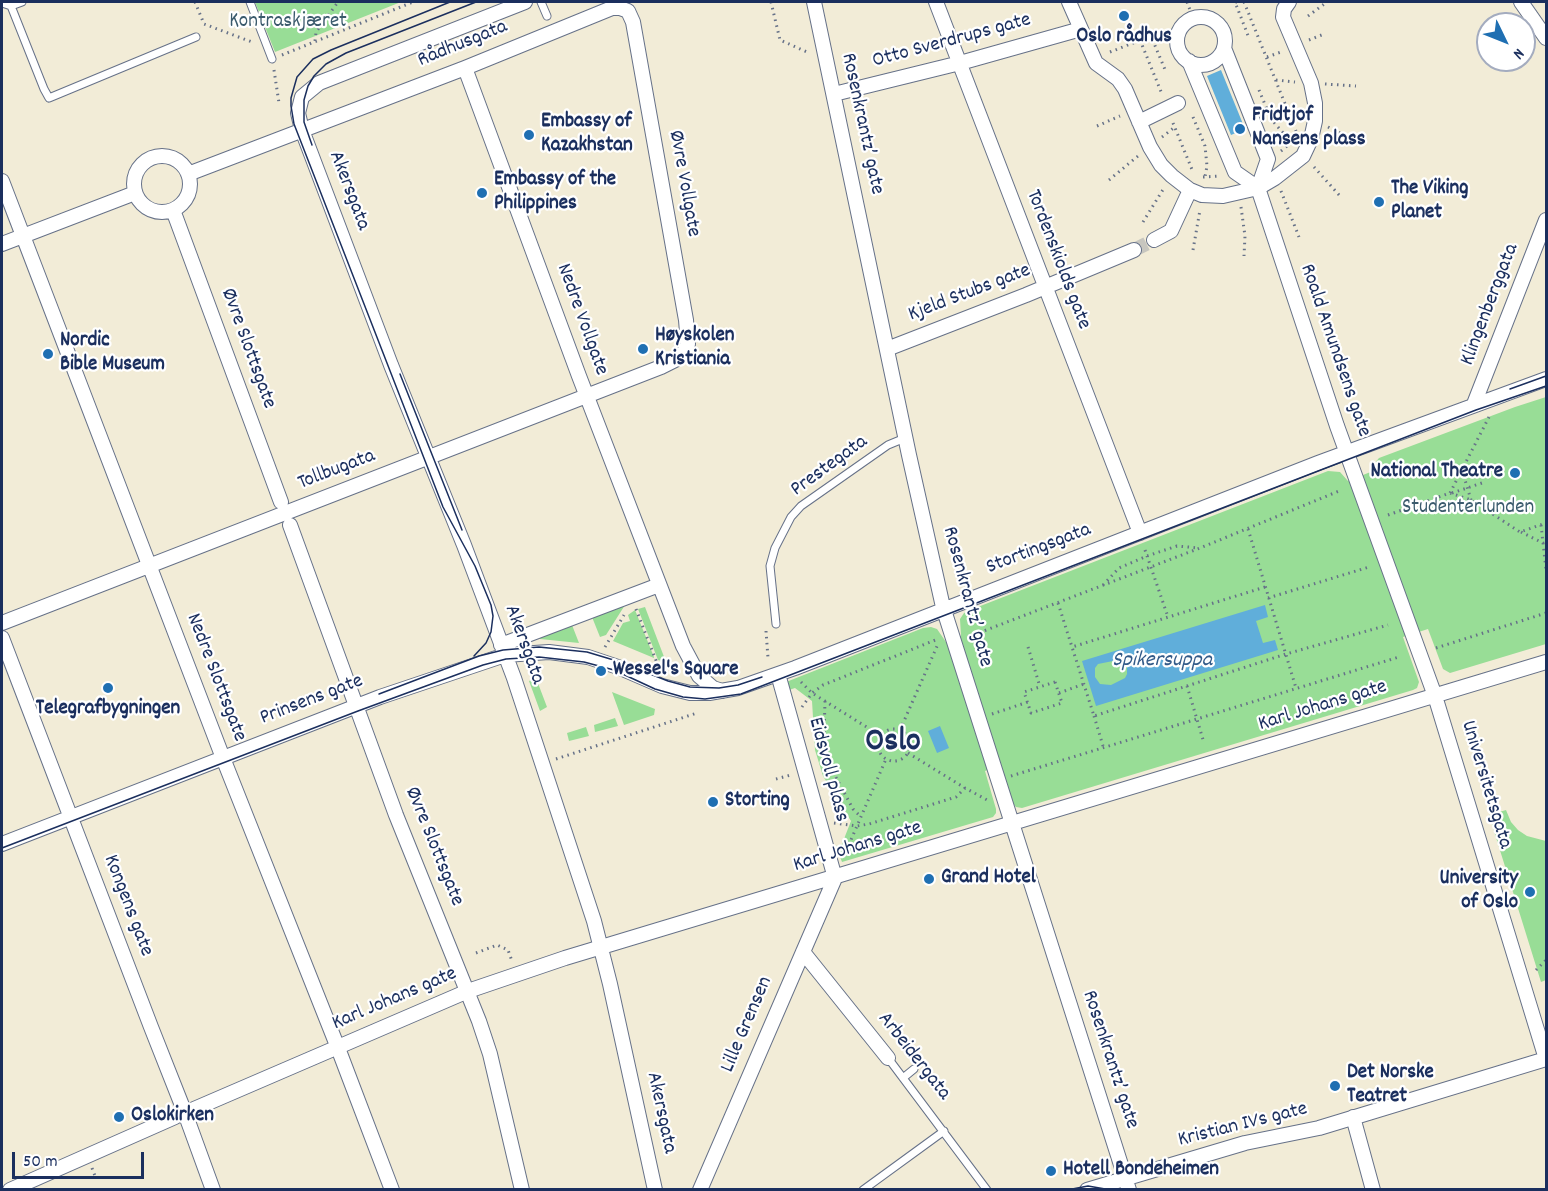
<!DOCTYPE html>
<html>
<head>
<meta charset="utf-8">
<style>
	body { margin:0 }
	#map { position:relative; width:1548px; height:1191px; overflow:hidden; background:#f2ecd7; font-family:Dekko,sans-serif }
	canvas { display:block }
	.frame { position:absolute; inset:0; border:3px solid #1b2f5e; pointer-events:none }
	.north { position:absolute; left:1476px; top:12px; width:60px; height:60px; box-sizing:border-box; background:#fff; border:2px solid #a4acbf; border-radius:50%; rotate:133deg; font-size:16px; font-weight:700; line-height:24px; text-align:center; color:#1b2f5e }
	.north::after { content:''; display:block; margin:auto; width:21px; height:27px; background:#1f6fb2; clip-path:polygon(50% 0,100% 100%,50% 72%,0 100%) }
	.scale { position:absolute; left:12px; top:1152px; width:132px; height:27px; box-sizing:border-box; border:3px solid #1b2f5e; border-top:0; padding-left:8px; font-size:18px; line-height:21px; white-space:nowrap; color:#1b2f5e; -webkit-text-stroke:4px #fff; paint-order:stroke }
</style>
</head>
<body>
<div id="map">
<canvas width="1548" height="1191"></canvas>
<div class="frame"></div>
<div class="north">N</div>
<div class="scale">50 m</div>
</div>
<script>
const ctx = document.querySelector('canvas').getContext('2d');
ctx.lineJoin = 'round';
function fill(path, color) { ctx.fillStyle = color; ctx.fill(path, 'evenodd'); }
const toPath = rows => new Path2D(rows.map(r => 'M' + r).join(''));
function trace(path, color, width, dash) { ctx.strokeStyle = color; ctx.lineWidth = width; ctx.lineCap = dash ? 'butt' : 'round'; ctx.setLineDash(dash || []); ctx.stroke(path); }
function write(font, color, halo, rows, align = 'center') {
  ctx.font = font + ' Dekko,sans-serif'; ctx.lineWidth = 4.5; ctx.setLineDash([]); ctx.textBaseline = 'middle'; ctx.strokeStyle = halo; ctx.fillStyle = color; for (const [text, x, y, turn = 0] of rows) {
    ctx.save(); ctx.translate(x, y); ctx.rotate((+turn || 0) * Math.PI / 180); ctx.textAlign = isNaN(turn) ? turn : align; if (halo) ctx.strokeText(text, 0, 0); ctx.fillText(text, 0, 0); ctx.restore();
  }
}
fill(toPath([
	[255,2,401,2,275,52],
	[1546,397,1546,644,1450,673,1443,669,1428,629,1403,637,1419,682,1417,688,1413,690,1022,808,1016,807,1013,804,1001,765,985,771,996,809,996,813,993,817,842,862,836,846,842,844,851,821,823,776,815,750,812,701,795,688,783,692,781,684,923,628,931,627,937,629,946,642,961,636,960,619,964,613,970,610,1328,471,1340,472,1348,481,1373,471,1373,465,1379,458,1515,407],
	[625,605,606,635,600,637,592,617],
	[645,607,666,662,658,660,638,609],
	[635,610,654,657,654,658,613,641,623,623,630,621,628,615],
	[572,625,579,643,540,639,540,637],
	[536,678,547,707,540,711,529,681],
	[612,692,655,709,654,715,624,725],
	[615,718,618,726,595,732,594,725],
	[586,727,589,736,569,741,567,733],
	[1506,810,1511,822,1518,830,1527,836,1546,841,1546,980,1541,982,1489,815]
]), '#98dd96');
fill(toPath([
	[1221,70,1245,129,1231,135,1207,76],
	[1265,605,1268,617,1256,621,1263,643,1275,640,1278,650,1096,706,1082,661],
	[1118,660,1127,666,1127,674,1125,678,1111,685,1100,684,1095,677,1095,668,1098,664],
	[940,726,949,748,937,753,928,731]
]), '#60aeda');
trace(toPath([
	[1134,250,1154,240]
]), '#c7c6bf', 14, [14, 7]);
const lane = toPath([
	[22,2,11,6,44,89,49,98,196,37],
	[250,2,272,59],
	[541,2,547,16],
	[2,3,11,6],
	[776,624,770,566,775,548,791,517,801,506,888,445,905,438],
	[888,1058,987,1190],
	[903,1078,914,1069],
	[863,1190,944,1131]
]);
const street = toPath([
	[525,2,319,83,302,97,298,113,302,130,391,365,464,545,514,678,542,763,594,921,610,984,655,1190],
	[814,2,909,455,943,607,1129,1190],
	[936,2,1140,533],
	[1069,2,1096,63,1118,79,1125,89,1150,147,1161,165,1172,176,1190,190,1202,195,1223,196,1258,188,1275,178,1303,156,1311,139,1315,121,1315,103,1311,83,1283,17,1284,9,1289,2],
	[1521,2,1546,38],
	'1177 41a24 24 0 1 1 48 0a24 24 0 1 1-48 0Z',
	[1224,48,1268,159,1258,188],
	[1189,61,1235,172,1258,188],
	[465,68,579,376,683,646,699,676,713,688,722,691],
	[834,94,960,63,1081,29],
	[1139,122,1178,103],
	'134 184a28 28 0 1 1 56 0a28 28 0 1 1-56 0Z',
	[2,181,223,758,338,1048,392,1190],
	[1258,188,1337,426,1435,696,1546,1059],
	[173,210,281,502],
	[1154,240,1171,231,1190,190],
	[2,244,135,193],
	[887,349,1026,295,1134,250],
	[1474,404,1546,220],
	[290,525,396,815,479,1021,490,1054,522,1190],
	[2,623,661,367,675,360,684,352,688,344,686,320,633,22,628,11,620,8,612,8,465,68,188,174],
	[2,638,151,1027,185,1113,213,1190],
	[501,645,659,585],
	[2,844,380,697,505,655,549,652,588,657,618,667,662,686,690,693,709,693,738,688,795,668,1318,463,1546,379],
	[803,952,888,1058],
	[194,1109,468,991,565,958,1546,662],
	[1353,1117,1373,1190],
	[10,1190,175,1117],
	[700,1190,835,878,778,674],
	[1087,1190,1245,1143,1319,1128,1546,1059]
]);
trace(lane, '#667188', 9);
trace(street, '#667188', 16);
trace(toPath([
	[195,2,204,24,252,42],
	[771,2,780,40,807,52],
	[1187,2,1193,18],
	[1237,2,1235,2,1249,38],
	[1244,2,1296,131],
	[1308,16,1327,2],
	[1140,40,1162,94],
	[1309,40,1324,34],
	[315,41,316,32,338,2],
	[1110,52,1151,36,1166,72],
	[282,55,413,2],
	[1267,57,1281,52],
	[274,70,279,103],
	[1276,80,1295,82],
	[1325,84,1356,86],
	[1259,90,1271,119,1291,142],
	[1286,106,1301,113],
	[1193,117,1205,146,1207,166,1205,177],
	[1173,123,1193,172],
	[1097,126,1120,116],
	[1328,127,1362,144],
	[1162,137,1175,127],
	[1281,151,1292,142],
	[1314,167,1340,196],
	[1203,177,1220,176],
	[1109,180,1138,156],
	[1281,191,1299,237],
	[1241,207,1245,236,1244,256],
	[1143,222,1164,188],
	[1193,250,1200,210],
	[1462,470,1471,500],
	[1450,493,1489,417],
	[1452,493,1485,482],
	[1388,515,1450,493,1471,500,1520,532,1546,523],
	[1541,525,1546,569],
	[1248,529,1296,688],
	[1521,532,1545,544],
	[1145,550,1168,617],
	[1103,585,1119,568,1147,556,1177,546,1199,548],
	[1265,587,1072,647,1094,716,1286,654,1388,625],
	[1268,598,1369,567],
	[1058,603,1072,647],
	[636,609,657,663],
	[766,631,768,658],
	[968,637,1200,548,1339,491],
	[605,647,624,615],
	[1028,647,1040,687],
	[1436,648,1546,613],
	[801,682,812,693,881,736],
	[1055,682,1062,703,1031,713,1024,692,1055,682],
	[1187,686,1204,743],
	[1059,693,1084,684],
	[825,701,824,735,832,770,853,809,861,817],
	[802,707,812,693,823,685,938,639],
	[992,714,1028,702],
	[1094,716,1103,746],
	'878 745a16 16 0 1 1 32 0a16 16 0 1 1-32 0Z',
	[900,730,938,644],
	[908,753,965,788,989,801],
	[556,759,697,713],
	[1011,776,1399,657],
	[776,779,791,775],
	[834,823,857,826,869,824,956,797,965,788],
	[844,856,886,759],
	[476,953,497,945,508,950,512,961],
	[1536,970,1546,960],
	[92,1168,95,1176]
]), '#667188', 3, [1.5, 4.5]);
trace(lane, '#fff', 7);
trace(street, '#fff', 14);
trace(toPath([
	[450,2,331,50,313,59,297,77,291,98,291,106,294,124,443,507,475,566,491,605,493,616,491,632,486,643,474,656],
	[312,145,304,122,304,100,308,86,314,76,326,64,346,53,476,2],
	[400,374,462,530],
	[1510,389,1546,376],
	[379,694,479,656,503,650,539,647,587,652,617,661,668,681,690,687,719,688,738,685,762,677],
	[2,848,358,711,483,665,506,659,539,657,584,662,614,670,655,689,683,697,705,699,741,694,1476,410,1546,386],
	[1067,1190,1088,1186,1111,1190]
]), '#1b2f5e', 1.5);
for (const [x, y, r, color] of [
	[1124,16,6,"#1f6fb2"],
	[1240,129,6,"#1f6fb2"],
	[529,135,6,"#1f6fb2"],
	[482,193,6,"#1f6fb2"],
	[1379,202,6,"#1f6fb2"],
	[643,349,6,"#1f6fb2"],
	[48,354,6,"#1f6fb2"],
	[1515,473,6,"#1f6fb2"],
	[601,671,6,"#1f6fb2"],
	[108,688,6,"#1f6fb2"],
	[713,802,6,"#1f6fb2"],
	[929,879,6,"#1f6fb2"],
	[1530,892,6,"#1f6fb2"],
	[1335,1086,6,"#1f6fb2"],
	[119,1117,6,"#1f6fb2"],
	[1051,1171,6,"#1f6fb2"]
]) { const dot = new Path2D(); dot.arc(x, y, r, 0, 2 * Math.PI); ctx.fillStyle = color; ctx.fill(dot); trace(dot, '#fff', 2); }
write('21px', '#3a5a6c', '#fff', [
	["Kontraskjæret",288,23],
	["Studenterlunden",1468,509]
]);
write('bold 21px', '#1b2f5e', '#fff', [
	["Oslo rådhus",1124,38,"center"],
	["Fridtjof",1252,117],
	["Nansens plass",1252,141],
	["Embassy of",541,123],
	["Kazakhstan",541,147],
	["Embassy of the",494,181],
	["Philippines",494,205],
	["The Viking",1391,190],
	["Planet",1391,214],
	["Høyskolen",655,337],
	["Kristiania",655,361],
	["Nordic",60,342],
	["Bible Museum",60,366],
	["National Theatre",1503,473,"right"],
	["Wessel's Square",613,671],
	["Telegrafbygningen",108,710,"center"],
	["Storting",725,802],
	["Grand Hotel",941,879],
	["University",1518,880,"right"],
	["of Oslo",1518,904,"right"],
	["Det Norske",1347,1074],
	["Teatret",1347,1098],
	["Oslokirken",131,1117],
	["Hotell Bondeheimen",1063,1171]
], 'left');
write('21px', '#1b2f5e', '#fff', [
	["Otto Sverdrups gate",952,42,-15],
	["Rådhusgata",463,45,-22],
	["Rosenkrantz’ gate",861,124,78],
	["Øvre Vollgate",683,184,80],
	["Akersgata",348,191,69],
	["Tordenskiolds gate",1057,260,69],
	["Kjeld Stubs gate",970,294,-21],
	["Klingenberggata",1491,305,-69],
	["Nedre Vollgate",581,320,70],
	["Øvre Slottsgate",247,349,70],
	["Roald Amundsens gate",1334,351,71],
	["Prestegata",830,467,-36],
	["Tollbugata",337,471,-21],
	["Stortingsgata",1039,550,-21],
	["Rosenkrantz’ gate",966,597,75],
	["Akersgata",523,645,70],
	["Nedre Slottsgate",215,678,69],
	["Prinsens gate",312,701,-21],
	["Karl Johans gate",1323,707,-17],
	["Eidsvoll plass",827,770,75],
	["Universitetsgata",1485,785,73],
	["Øvre Slottsgate",433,847,68],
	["Karl Johans gate",858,848,-17],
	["Kongens gate",127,906,69],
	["Karl Johans gate",395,1000,-23],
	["Lille Grensen",748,1025,-67],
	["Arbeidergata",913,1057,52],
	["Rosenkrantz’ gate",1109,1060,72],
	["Akersgata",660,1113,78],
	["Kristian IVs gate",1243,1126,-14]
]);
write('italic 22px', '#335b89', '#fff', [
	["Spikersuppa",1162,662]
]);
write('bold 33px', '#1b2f5e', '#fff', [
	["Oslo",893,744]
]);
</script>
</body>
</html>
